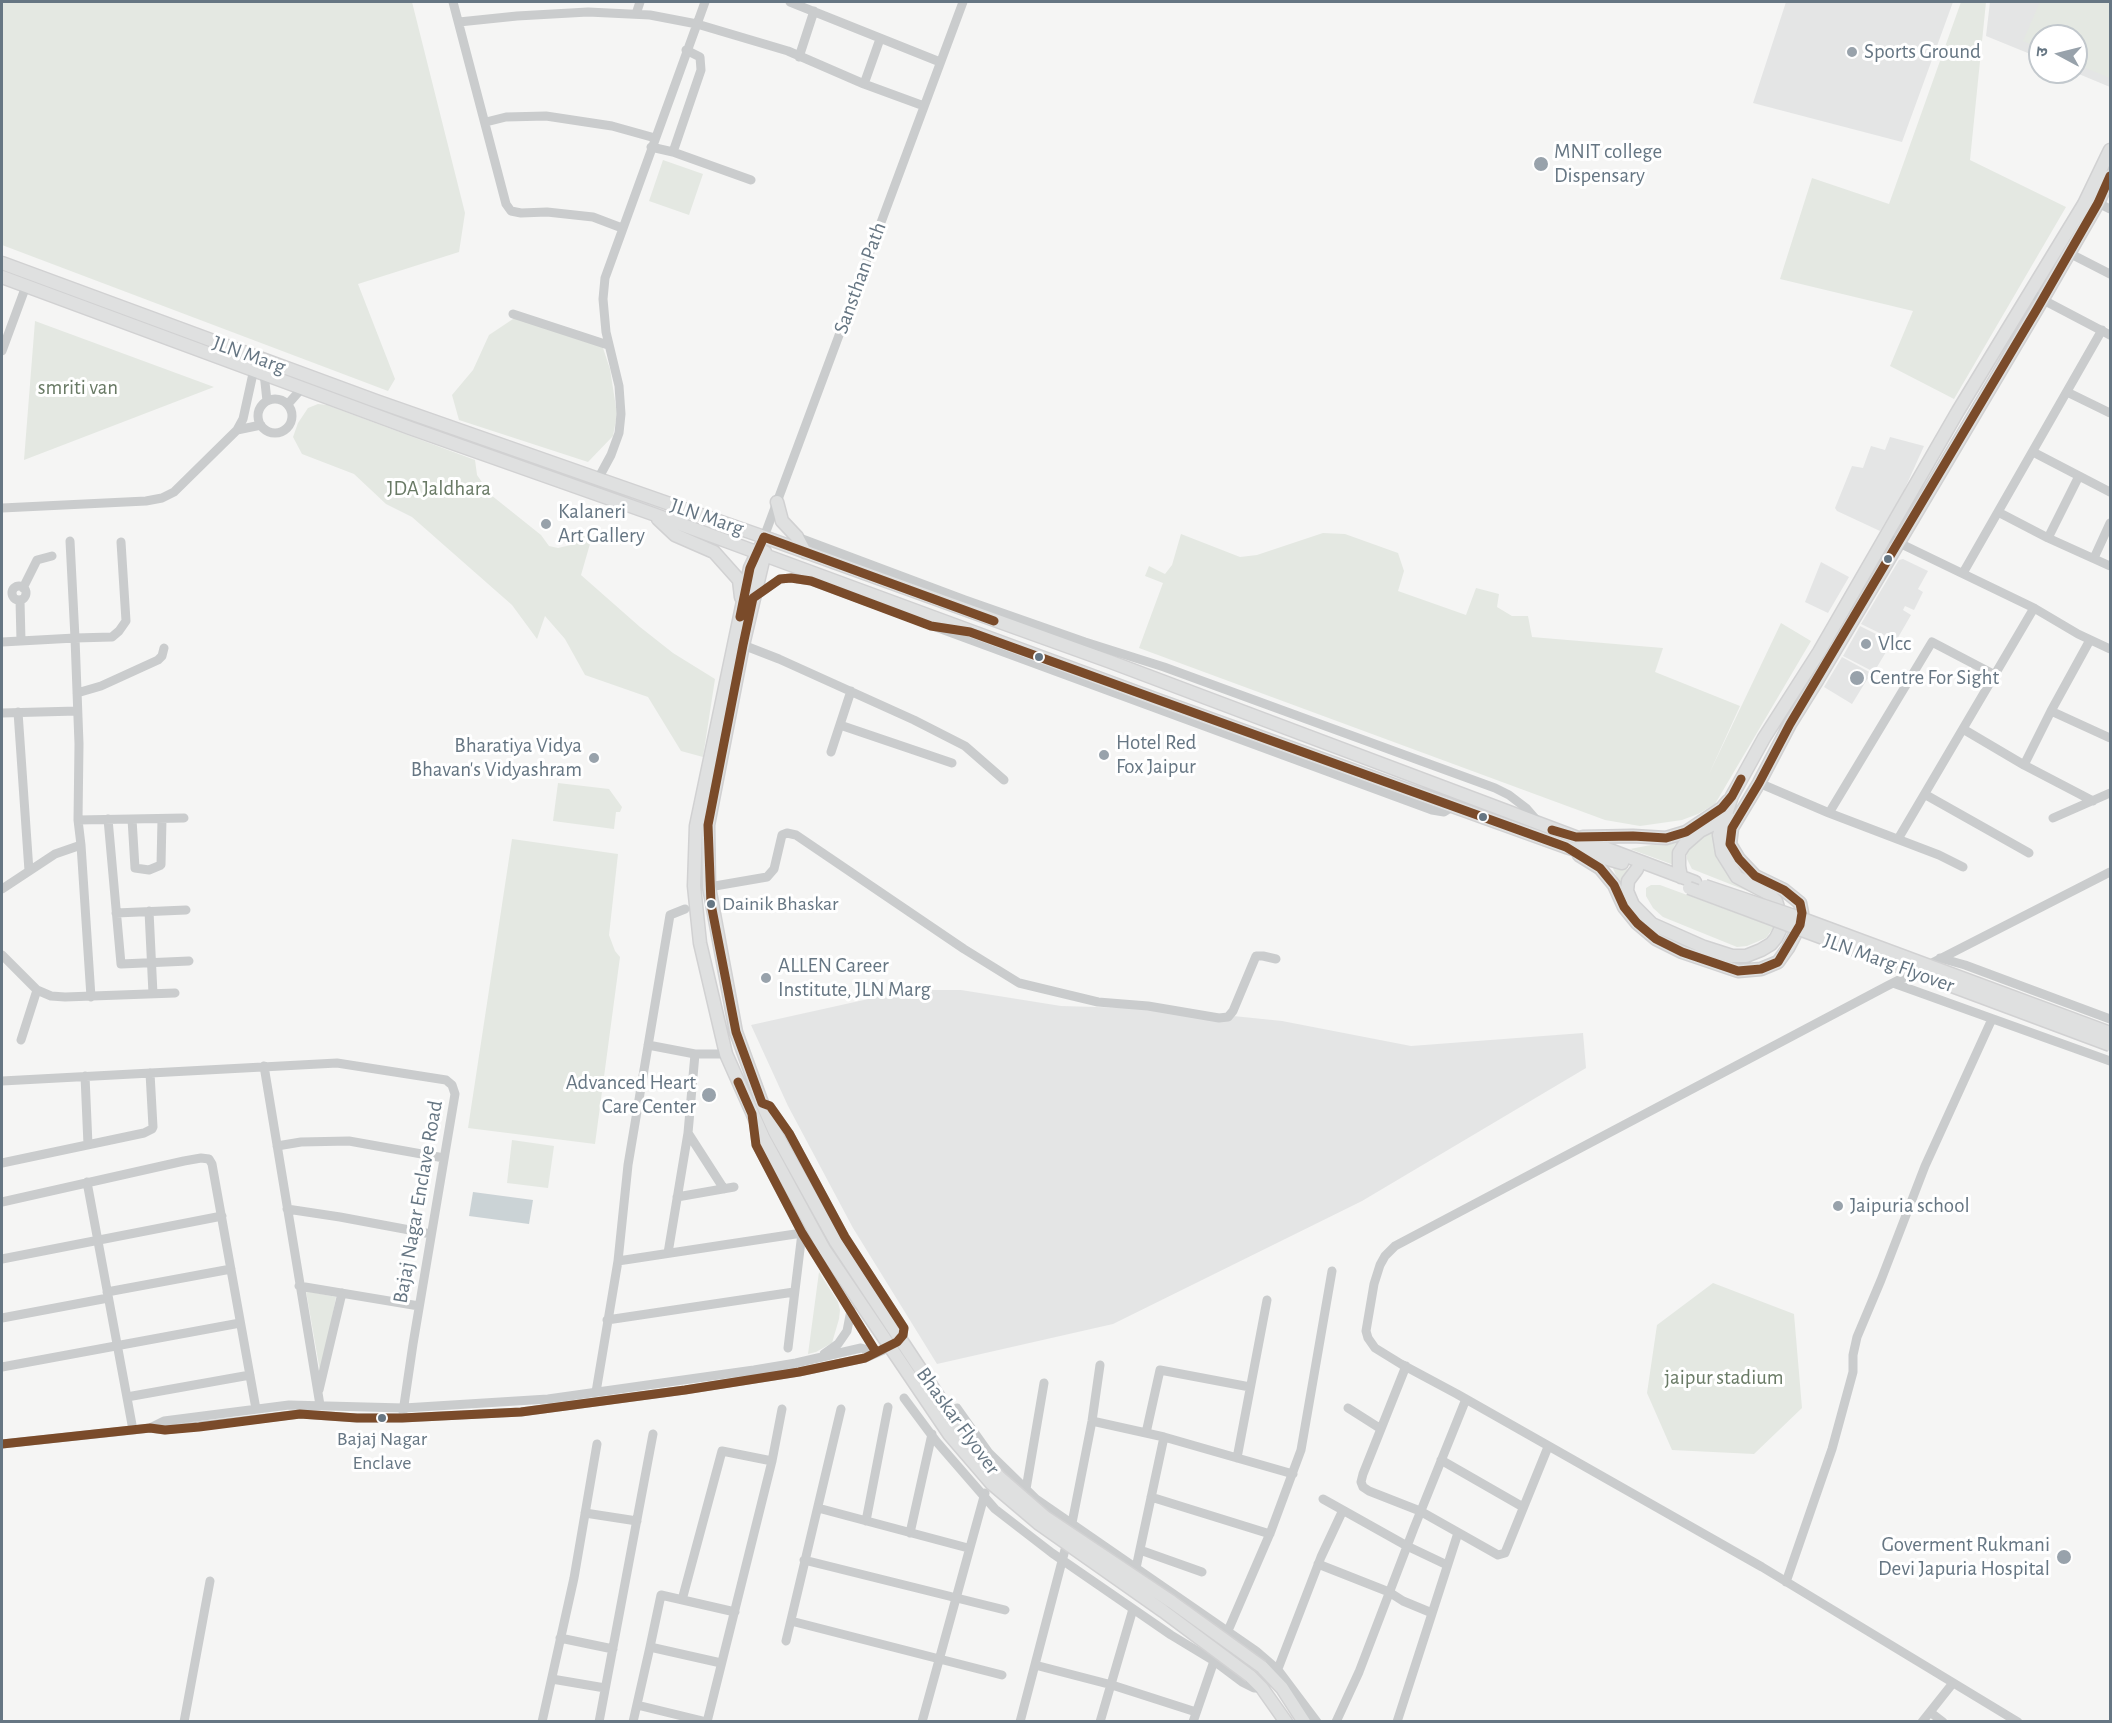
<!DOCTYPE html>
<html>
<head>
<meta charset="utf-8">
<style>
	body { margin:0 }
	#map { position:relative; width:2112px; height:1723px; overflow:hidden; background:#f5f5f4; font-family:"Alegreya Sans","Noto Sans Devanagari",sans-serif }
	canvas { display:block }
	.frame { position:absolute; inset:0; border:3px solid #667683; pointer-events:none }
	.north { position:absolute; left:2028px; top:24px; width:60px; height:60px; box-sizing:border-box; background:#fff; border:2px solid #c2c8cd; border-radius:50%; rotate:277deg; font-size:16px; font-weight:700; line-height:24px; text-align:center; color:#667683 }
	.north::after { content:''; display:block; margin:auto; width:21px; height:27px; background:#98a2ab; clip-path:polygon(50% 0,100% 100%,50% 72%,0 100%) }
</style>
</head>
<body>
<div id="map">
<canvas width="2112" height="1723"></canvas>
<div class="frame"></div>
<div class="north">उ</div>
</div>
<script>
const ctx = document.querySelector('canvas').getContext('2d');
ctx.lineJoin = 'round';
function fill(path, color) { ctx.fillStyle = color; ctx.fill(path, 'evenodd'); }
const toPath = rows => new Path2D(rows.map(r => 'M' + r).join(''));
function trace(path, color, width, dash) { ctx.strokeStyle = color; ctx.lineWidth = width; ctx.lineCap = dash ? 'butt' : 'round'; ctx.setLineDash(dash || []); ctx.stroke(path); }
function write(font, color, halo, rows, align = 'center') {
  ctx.font = font + ' "Alegreya Sans",sans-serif'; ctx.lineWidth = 6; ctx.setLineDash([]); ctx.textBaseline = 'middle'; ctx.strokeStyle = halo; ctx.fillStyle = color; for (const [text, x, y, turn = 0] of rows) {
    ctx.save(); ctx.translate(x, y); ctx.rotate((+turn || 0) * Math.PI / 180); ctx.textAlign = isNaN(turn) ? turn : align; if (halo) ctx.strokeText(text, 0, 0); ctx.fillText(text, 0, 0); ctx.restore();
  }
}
fill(toPath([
	[1786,2,1953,2,1902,142,1753,103],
	[1990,2,2110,2,2110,87,2074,72,2076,72,2076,36,2040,36,2040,58,1986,36],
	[1890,437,1924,446,1902,495,1880,531,1837,511,1835,508,1852,466,1863,468,1871,446,1885,450],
	[1903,559,1928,571,1918,589,1923,592,1914,610,1905,606,1903,610,1911,615,1896,641,1861,624,1899,560],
	[1821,562,1849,577,1828,613,1805,602],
	[1860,626,1892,642,1874,672,1843,656],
	[1842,657,1871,673,1852,704,1824,687],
	[909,990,961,990,1061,1006,1165,1009,1282,1021,1411,1046,1583,1033,1586,1068,1362,1201,1113,1324,937,1364,853,1228,788,1106,751,1025]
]), '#e4e5e5');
fill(toPath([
	[2,2,412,2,465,213,459,252,358,284,395,379,388,391,2,245],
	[1961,2,1986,2,1970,160,2066,207,1954,399,1890,366,1913,311,1780,279,1812,178,1889,204],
	[2040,2,2110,2,2110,78,2076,64,2076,36,2040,36,2040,48,2023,41],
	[663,160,703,174,689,215,649,201],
	[516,317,602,345,610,369,617,414,613,436,588,462,459,420,452,395,473,370,489,335],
	[35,321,214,387,24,460],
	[318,404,327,405,475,460,477,475,491,495,541,535,549,546,558,548,571,545,578,542,582,534,592,537,581,575,640,627,673,653,715,679,703,757,681,751,648,697,585,675,565,639,545,616,537,639,512,605,412,517,386,504,354,474,302,454,293,437,298,423,308,408],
	[1323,533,1345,534,1398,553,1404,571,1398,591,1466,615,1476,588,1499,594,1497,607,1512,616,1528,616,1532,637,1663,648,1655,672,1740,706,1709,774,1781,623,1811,641,1715,804,1698,814,1682,820,1640,826,1605,820,1139,648,1163,583,1145,576,1149,566,1165,574,1172,565,1181,534,1240,557,1257,555],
	[558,783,609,789,622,807,620,812,616,812,614,829,553,821],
	[1715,829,1714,848,1717,859,1727,871,1778,903,1692,869,1687,859,1687,849],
	[512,839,618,854,609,935,615,951,620,957,595,1144,468,1128],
	[1682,839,1674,846,1672,854,1674,865,1630,849],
	[1616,864,1642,876,1637,878,1624,894,1612,866],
	[1651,885,1660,885,1774,927,1766,938,1747,946,1737,947,1663,917,1653,908,1646,896,1646,888],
	[512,1140,554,1146,548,1188,507,1183],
	[819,1272,838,1302,840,1310,839,1319,832,1343,816,1352,808,1354],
	[1713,1283,1794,1314,1802,1408,1754,1454,1672,1450,1647,1393,1657,1325],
	[306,1291,336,1297,321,1377]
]), '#e4e8e2');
fill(toPath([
	[473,1192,533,1200,529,1224,469,1216]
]), '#cbd3d6');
const major = toPath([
	[2,263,376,401,764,537,1111,662,1695,882],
	[2,277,410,428,653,514,1155,699,1566,847,1622,863],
	[777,502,782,521,797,537,805,552],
	[658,519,675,535,714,552,739,580,741,597],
	[760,547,750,568,696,826,694,886,700,943,726,1054,763,1137],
	[765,552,743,645,708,825,709,887,736,1032,762,1103,775,1132],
	[1583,837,1633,836,1666,838,1686,832,1722,808,1728,801],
	[1579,855,1600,868,1614,885,1624,907,1637,923,1656,939,1682,952,1738,971,1761,969,1778,962,1788,948,1800,925,1802,913,1800,903,1784,890,1755,876,1739,859,1730,844,1732,828,1759,783,1790,724,1818,679,2037,309,2098,203,2110,176],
	[1637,869,1628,881,1627,891,1633,905,1652,924,1704,947,1732,956,1746,956,1761,950,1771,944,1776,938,1780,930,1781,917,1776,901,1767,893,1737,877,1722,853,1719,835,1732,796,1764,738,1819,652,1958,411,2084,204,2110,150],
	[1681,877,1679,866,1679,853,1684,845,1700,831,1728,817],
	[1262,1667,1282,1688,1304,1722],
	[1250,1676,1262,1688,1286,1722]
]);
trace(major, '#d1d1d2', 15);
trace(toPath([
	[453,2,506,204,511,211,521,213,547,212,593,217,622,228],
	[790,2,940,62],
	[636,14,640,2],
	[459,22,517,16,588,12,650,15,697,24,788,51,864,84,924,106],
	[799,57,814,11],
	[864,84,880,39],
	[486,122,506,117,546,116,612,126,655,138],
	[651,147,673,152,751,180],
	[673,152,701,70,700,57,686,50],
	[2098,203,2110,209],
	[2069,253,2110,274],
	[2030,293,2110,335],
	[513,314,608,345],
	[2,351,26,286],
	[264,373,267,401],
	[2067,392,2110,413],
	'258 416a17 17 0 1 1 34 0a17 17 0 1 1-34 0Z',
	[288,404,302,388],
	[237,430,261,425],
	[2033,452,2110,492],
	[598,479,611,455,619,433,621,414,619,386,606,332,603,299,605,278,705,2],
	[2,508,146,501,162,498,174,492,237,430,243,419,254,369],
	[1998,512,2048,538,2110,566],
	[764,537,963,2],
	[797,537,965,600,1085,642,1164,667,1495,788,1509,795,1526,808,1539,823],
	[2048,538,2079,476],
	[1893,540,2034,608,2078,634,2110,649],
	[70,541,75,638,112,637,119,631,126,621,121,542],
	[2094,558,2110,523],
	[1963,573,2102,330],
	'12 593a7 7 0 1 1 14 0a7 7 0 1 1-14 0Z',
	[23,588,37,560,52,556],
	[753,598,780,579,791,578,811,581,1432,810,1444,812,1455,805],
	[20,600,21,641],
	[2090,640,2051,711,2024,765,2093,801],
	[2,642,75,638,79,744,78,820,81,845,91,997],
	[743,645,779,659,914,720,965,746,1004,780],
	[77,693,101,686,158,660,162,656,164,648],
	[2051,711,2110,738],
	[18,712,29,871],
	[2,713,77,711],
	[840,725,952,763],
	[1963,729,2024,765],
	[831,752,851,691],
	[1759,783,1829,813,1939,855,1963,867],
	[1926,795,2029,853],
	[1829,813,1932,642,1995,675],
	[2053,818,2110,793],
	[108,819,121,964,189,961],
	[132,819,135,868,149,870,161,865,162,819],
	[78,820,184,818],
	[1898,839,2034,608],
	[709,887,767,877,774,869,782,835,787,833,796,835,964,949,1019,983,1098,1002,1148,1006,1219,1018,1228,1017,1233,1011,1256,956,1263,956,1276,959],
	[2,889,55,854,81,845],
	[149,911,153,994],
	[116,913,186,910],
	[2,955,37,990,21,1040],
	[1940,958,1965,965,2110,1019],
	[1893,983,2110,1061],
	[37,990,51,996,65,997,175,993],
	[648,1045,695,1054,688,1133,668,1253],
	[695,1054,726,1054],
	[264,1066,320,1405],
	[85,1076,88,1145],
	[2,1081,337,1063,446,1080,452,1085,455,1094,413,1344,403,1412],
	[753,1120,756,1145,802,1233,876,1352],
	[688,1133,724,1189],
	[277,1146,301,1142,349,1141,444,1158],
	[2,1163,144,1133,152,1129,153,1127,150,1073],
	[87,1182,133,1430],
	[677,1197,734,1187],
	[2,1202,184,1161,201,1158,209,1159,212,1164,256,1409],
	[287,1209,340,1217,431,1234],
	[2,1259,222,1216],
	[618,1261,802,1233,788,1348],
	[299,1286,419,1306],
	[107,1292,231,1269],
	[2,1318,108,1298],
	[607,1320,794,1292],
	[824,1354,838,1344,847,1331,851,1310],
	[1406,1366,1363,1474,1361,1482,1363,1487,1369,1491,1420,1511,1498,1555,1505,1553,1548,1447],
	[2,1367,240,1323],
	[319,1390,342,1293],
	[596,1392,618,1261,628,1165,670,915,685,909],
	[127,1397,250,1375],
	[904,1398,936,1441,995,1509,1052,1553,1171,1635,1214,1661,1242,1682,1254,1688,1262,1688],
	[957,1408,989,1453,1036,1499,1256,1651,1278,1670,1317,1722],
	[1348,1408,1381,1429],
	[1092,1421,1164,1437,1293,1474],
	[150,1428,165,1430,300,1414,357,1418,402,1418,521,1412,685,1390,799,1372,865,1358,888,1348,897,1342,903,1335,904,1328,845,1237,789,1133,770,1106,762,1103],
	[1146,1433,1160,1370,1250,1387],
	[2,1444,133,1430,150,1428,164,1421,289,1405,404,1408,548,1399,754,1370,796,1363,861,1348,876,1352],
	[1237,1458,1267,1300],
	[1441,1460,1523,1507],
	[1026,1489,1044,1383],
	[1151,1497,1270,1534],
	[1323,1499,1407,1546,1447,1565],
	[818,1508,968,1548],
	[585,1513,637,1521],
	[866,1521,888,1407],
	[910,1533,932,1434],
	[1140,1550,1202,1572],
	[804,1560,1005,1610],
	[1318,1564,1389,1592,1403,1601,1432,1613],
	[1136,1568,1164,1437],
	[1786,1582,1832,1449,1853,1372,1853,1355,1857,1337,1881,1280,1925,1166,1992,1019],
	[682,1600,722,1451,772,1461],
	[791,1621,1002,1675],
	[1227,1633,1271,1531,1301,1450,1332,1271],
	[560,1638,613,1649],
	[786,1641,841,1409],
	[650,1647,661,1595,735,1612],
	[1035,1665,1112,1685,1196,1712],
	[1276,1674,1321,1557,1343,1510],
	[552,1679,605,1688],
	[637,1705,707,1722],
	[1930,1712,1943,1722],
	[184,1722,210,1581],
	[542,1722,574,1578,597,1444],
	[599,1722,653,1434],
	[633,1722,650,1647,721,1663],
	[707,1722,772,1461,782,1409],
	[922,1722,985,1493],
	[1020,1722,1072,1523,1092,1421,1100,1365],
	[1100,1722,1133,1609],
	[1193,1722,1214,1661],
	[1336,1722,1359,1672,1414,1528,1466,1399],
	[1397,1722,1458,1533],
	[1922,1722,1953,1683],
	[2018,1722,1762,1567,1457,1394,1401,1364,1375,1348,1368,1338,1366,1331,1374,1284,1380,1265,1385,1256,1395,1246,1887,986,2110,872]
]), '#cacccd', 9);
trace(major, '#dfe0e0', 12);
const majorBridge = toPath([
	[1705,886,1803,919,2110,1033],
	[1689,888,2110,1045],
	[775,1132,836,1242,960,1429,999,1477,1045,1517,1172,1602,1262,1667],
	[763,1137,824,1249,949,1434,992,1484,1038,1523,1163,1611,1250,1676]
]);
trace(majorBridge, '#d1d1d2', 15, []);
trace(majorBridge, '#dfe0e0', 12);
trace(toPath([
	[740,617,750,568,764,537,994,621],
	[1552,830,1576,837,1633,836,1666,838,1686,832,1722,808,1732,796,1741,779],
	[738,1082,752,1114,756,1145,802,1233,876,1352],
	[2,1444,150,1428,165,1430,199,1427,300,1414,357,1418,402,1418,521,1412,685,1390,799,1372,865,1358,897,1342,903,1335,904,1328,845,1237,789,1133,770,1106,762,1103,736,1032,711,904,708,825,743,645,753,598,780,579,791,578,811,581,931,626,970,632,1566,847,1600,868,1614,885,1624,907,1637,923,1656,939,1682,952,1738,971,1761,969,1778,962,1800,925,1802,913,1800,903,1784,890,1755,876,1739,859,1730,844,1732,828,1759,783,1790,724,2037,309,2098,203,2110,176]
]), '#7a4b2a', 9);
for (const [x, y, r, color] of [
	[1852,52,6,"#98a2ab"],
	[1541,164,8,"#98a2ab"],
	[546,524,6,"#98a2ab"],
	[1888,559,5,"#667683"],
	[1866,644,6,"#98a2ab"],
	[1039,657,5,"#667683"],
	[1857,678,8,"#98a2ab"],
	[1104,755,6,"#98a2ab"],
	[594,758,6,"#98a2ab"],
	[1483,817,5,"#667683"],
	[711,904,5,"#667683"],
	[766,978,6,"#98a2ab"],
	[709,1095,8,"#98a2ab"],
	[1838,1206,6,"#98a2ab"],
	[382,1418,5,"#667683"],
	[2064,1557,8,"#98a2ab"]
]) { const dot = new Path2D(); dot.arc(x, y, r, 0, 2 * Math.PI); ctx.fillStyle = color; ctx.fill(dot); trace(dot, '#fff', 2); }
write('20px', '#667683', '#fff', [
	["Dainik Bhaskar",722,904],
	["Bajaj Nagar",382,1439,"center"],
	["Enclave",382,1463,"center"]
], 'left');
write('21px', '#667683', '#fff', [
	["Sports Ground",1864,52],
	["MNIT college",1554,152],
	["Dispensary",1554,176],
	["Kalaneri",558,512],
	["Art Gallery",558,536],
	["Vlcc",1878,644],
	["Centre For Sight",1870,678],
	["Hotel Red",1116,743],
	["Fox Jaipur",1116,767],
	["Bharatiya Vidya",582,746,"right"],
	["Bhavan's Vidyashram",582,770,"right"],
	["ALLEN Career",778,966],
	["Institute, JLN Marg",778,990],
	["Advanced Heart",696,1083,"right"],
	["Care Center",696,1107,"right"],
	["Jaipuria school",1850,1206],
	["Goverment Rukmani",2050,1545,"right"],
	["Devi Japuria Hospital",2050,1569,"right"]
], 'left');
write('21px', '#667683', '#fff', [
	["Sansthan Path",860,278,-70],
	["JLN Marg",249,355,20],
	["JLN Marg",707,517,19],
	["JLN Marg Flyover",1889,963,20],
	["Bajaj Nagar Enclave Road",418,1202,-80],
	["Bhaskar Flyover",958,1421,54]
]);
write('21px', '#697a65', '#fff', [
	["smriti van",78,388],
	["JDA Jaldhara",439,489],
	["jaipur stadium",1724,1378]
]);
</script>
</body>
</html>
